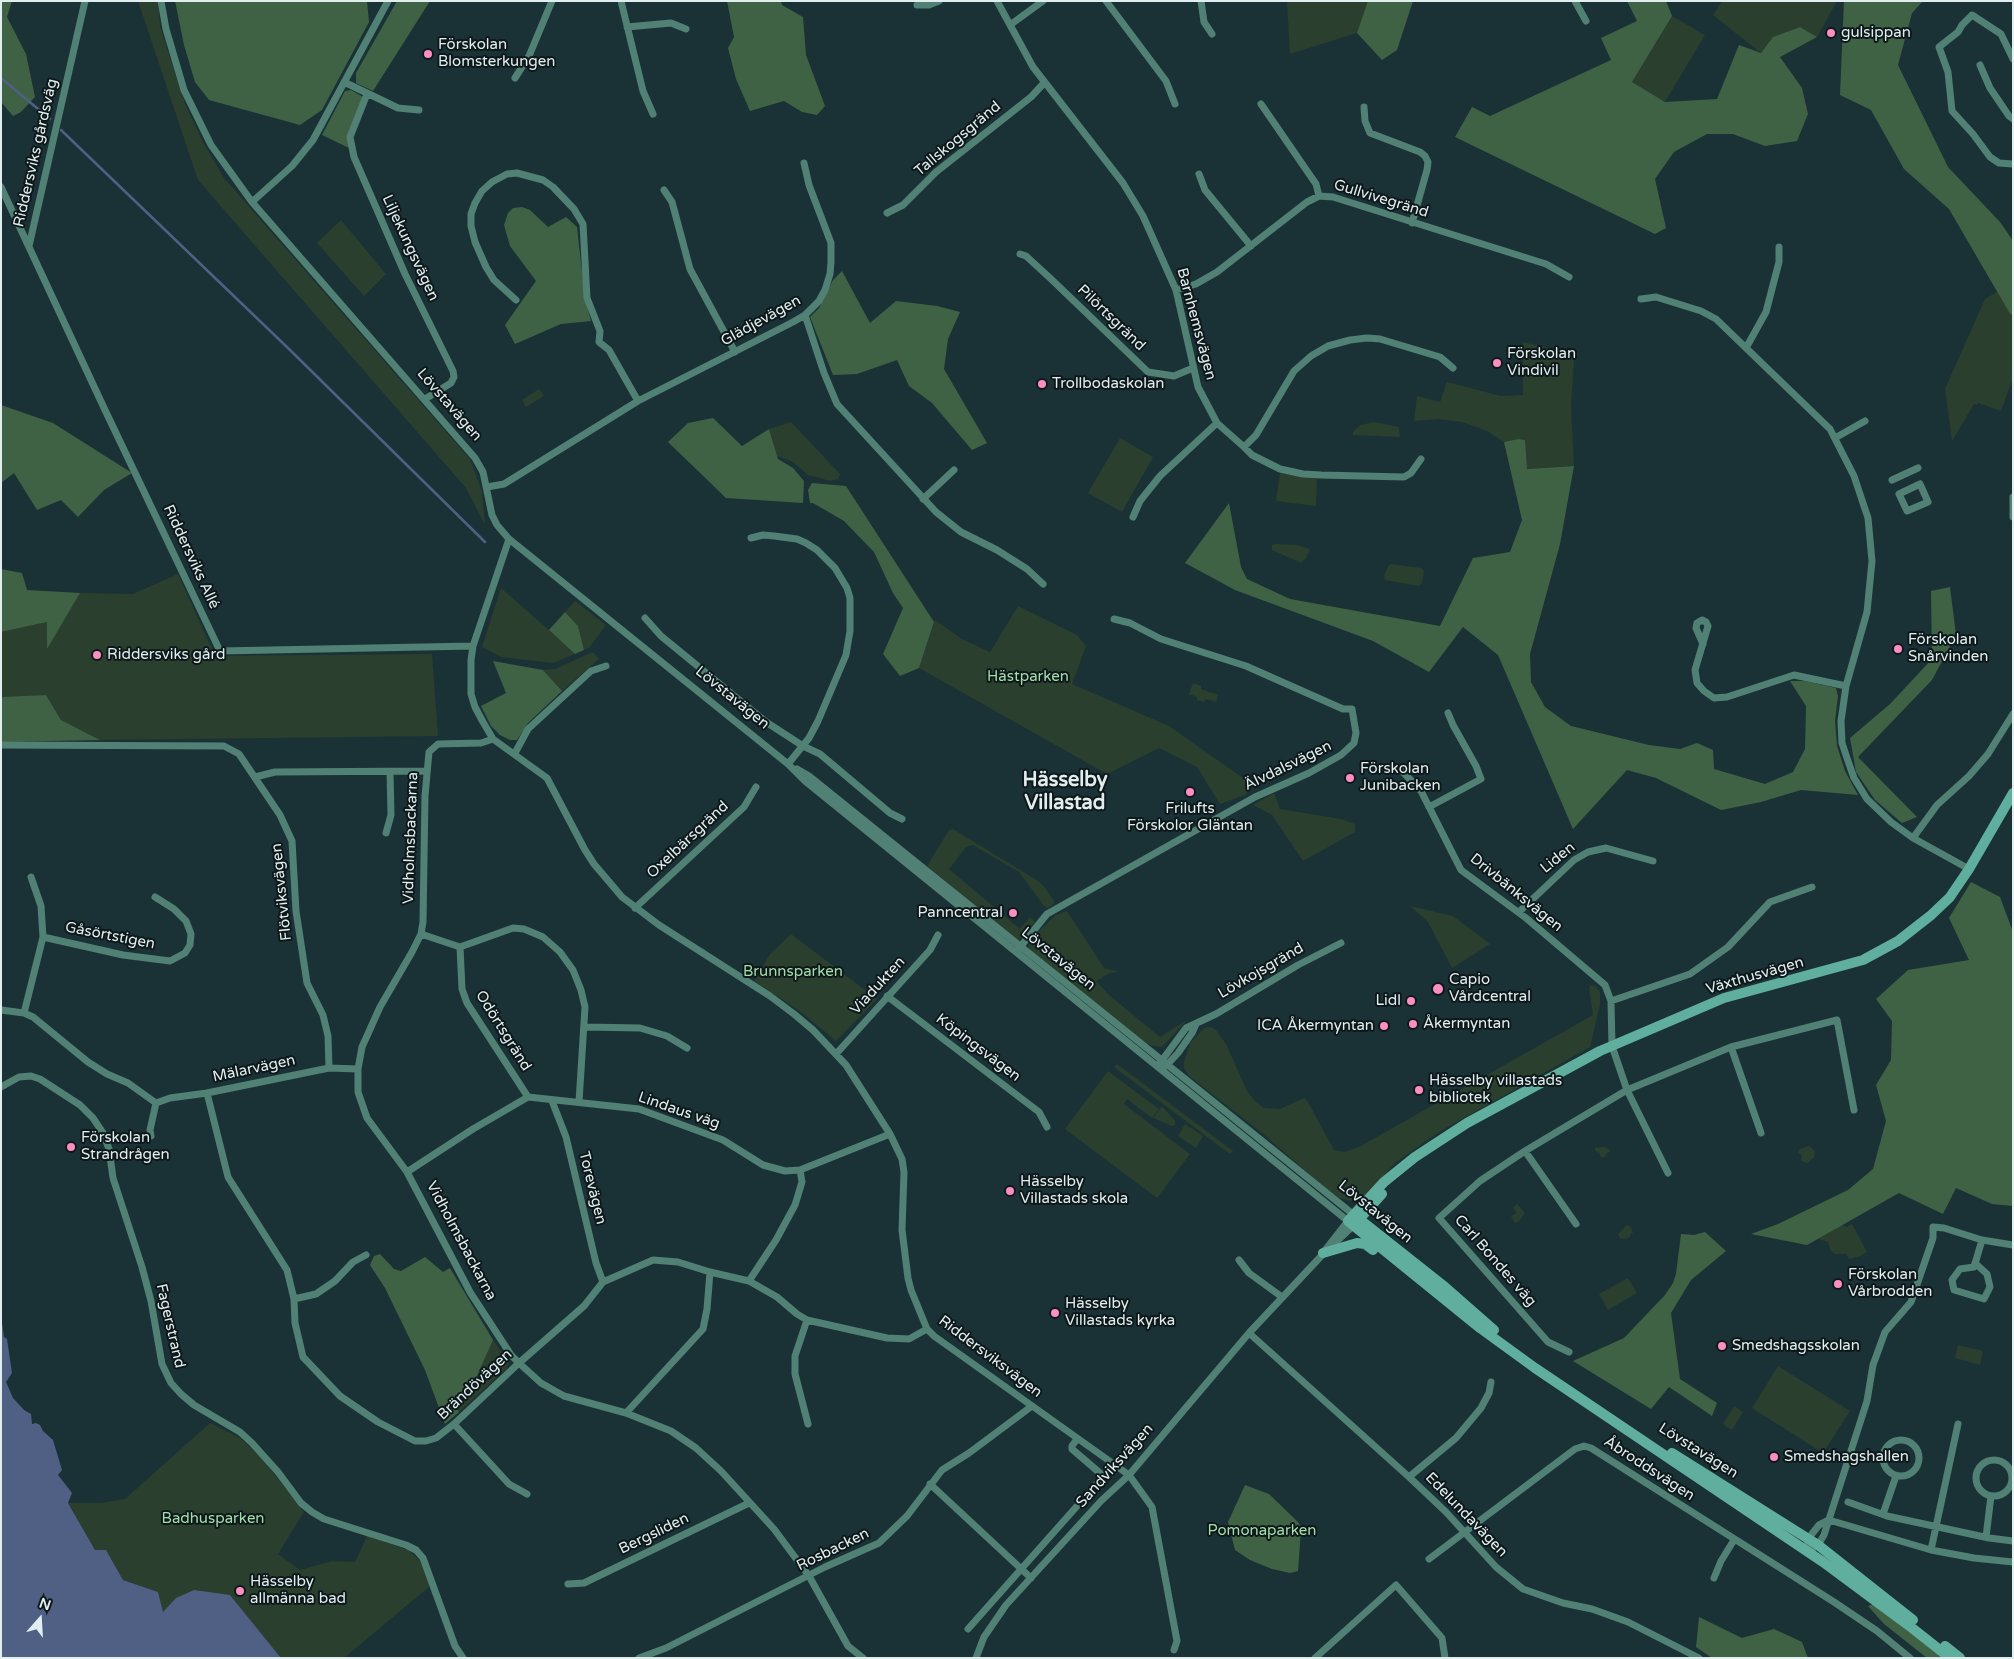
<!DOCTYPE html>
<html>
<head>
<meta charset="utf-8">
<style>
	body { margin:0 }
	#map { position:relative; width:2014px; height:1659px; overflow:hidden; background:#1a3236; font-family:"Varela Round",sans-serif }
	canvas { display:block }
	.frame { position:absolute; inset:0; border:2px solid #e0eef0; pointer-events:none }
	.north { position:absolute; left:15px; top:1594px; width:50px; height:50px; -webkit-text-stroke:4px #0e181a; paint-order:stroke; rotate:19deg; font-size:14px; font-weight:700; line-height:20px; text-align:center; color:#e0eef0 }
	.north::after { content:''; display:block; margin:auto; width:18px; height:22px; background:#e0eef0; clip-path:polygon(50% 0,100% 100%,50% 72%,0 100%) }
</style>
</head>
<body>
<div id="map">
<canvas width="2014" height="1659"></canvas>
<div class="frame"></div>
<div class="north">N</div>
</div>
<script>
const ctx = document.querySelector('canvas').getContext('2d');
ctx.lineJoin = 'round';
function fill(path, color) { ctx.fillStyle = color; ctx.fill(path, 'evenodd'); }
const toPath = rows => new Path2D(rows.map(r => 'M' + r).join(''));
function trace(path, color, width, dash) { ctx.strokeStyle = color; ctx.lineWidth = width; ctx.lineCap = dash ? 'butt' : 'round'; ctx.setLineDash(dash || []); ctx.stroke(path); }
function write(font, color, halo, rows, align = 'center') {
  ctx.font = font + ' "Varela Round",sans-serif'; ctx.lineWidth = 4; ctx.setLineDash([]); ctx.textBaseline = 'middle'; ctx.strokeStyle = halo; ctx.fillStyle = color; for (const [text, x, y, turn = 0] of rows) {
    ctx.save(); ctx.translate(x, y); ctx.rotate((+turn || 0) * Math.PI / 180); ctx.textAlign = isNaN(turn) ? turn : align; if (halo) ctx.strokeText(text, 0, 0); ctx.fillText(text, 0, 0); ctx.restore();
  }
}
fill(toPath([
	[138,1,158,1,160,26,185,104,204,144,224,178,470,459,482,492,485,525,466,488,198,180],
	[1287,1,1369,1,1357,33,1290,54],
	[1722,1,1837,1,1817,37,1800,27,1773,37,1761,53,1713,15],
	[1672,16,1705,35,1665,102,1632,82],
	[341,220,386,274,364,296,317,243],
	[1997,292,2013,316,2013,378,2001,411,1978,403,1977,405,1974,404,1952,441,1945,389,1985,299],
	[1523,342,1568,353,1574,360,1571,407,1574,466,1526,469,1518,439,1504,442,1487,431,1462,422,1439,419,1414,421,1417,396,1440,402,1447,382,1501,396,1523,395],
	[539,389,544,396,526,407,522,400],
	[791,422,840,474,838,479,830,481,808,475,793,462,777,456,769,429],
	[1374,422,1399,427,1400,437,1353,435,1353,432,1360,425],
	[1120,438,1153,457,1122,512,1088,493],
	[1280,473,1317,479,1316,506,1276,501],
	[1276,544,1297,545,1310,549,1306,558,1301,563,1272,550,1272,545],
	[1391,564,1421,568,1424,571,1422,583,1419,586,1385,580,1384,576,1388,566],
	[178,574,215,656,432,654,438,736,100,740,61,720,46,695,1,697,1,632,47,622,47,648,80,593,133,594],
	[501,588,549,630,575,654,553,663,501,657,482,647],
	[575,601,606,625,589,648,584,650,578,626,565,612],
	[1018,606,1077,635,1086,646,1072,684,1169,726,1253,785,1245,795,1220,804,1197,767,1159,748,1107,774,919,668,935,620,962,639,990,652],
	[590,653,594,653,599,659,562,691,543,670,555,669],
	[1193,683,1201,686,1201,689,1218,695,1216,702,1206,699,1204,702,1197,700,1197,697,1189,694],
	[1274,793,1280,809,1341,819,1355,824,1355,832,1303,861,1272,815,1253,805],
	[953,829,1038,881,1043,885,1054,901,1054,904,1048,908,1044,906,1019,872,973,845,966,847,949,869,1020,929,1030,917,1035,922,1019,940,1015,940,927,866,949,830],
	[1410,906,1453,916,1490,944,1452,968,1428,922],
	[1067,911,1104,968,1120,972,1110,973,1096,981,1109,995,1160,1037,1187,1020,1162,1047,1153,1046,1137,1038,1028,951,1029,943,1039,931,1056,915],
	[791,934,877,999,836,1041,801,1012,754,981,770,954],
	[1591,985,1596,986,1600,993,1600,1004,1590,1047,1439,1132,1396,1162,1372,1189,1356,1202,1339,1198,1316,1180,1262,1133,1189,1076,1184,1068,1184,1062,1190,1043,1204,1028,1211,1027,1216,1030,1226,1044,1247,1091,1256,1102,1264,1108,1280,1109,1304,1098,1308,1102,1334,1150,1344,1152,1359,1147,1593,1015,1589,988],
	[1117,1064,1233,1151,1230,1154,1114,1067],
	[1108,1071,1159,1109,1152,1118,1127,1099,1124,1104,1190,1154,1157,1198,1065,1129],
	[1162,1106,1175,1121,1175,1125,1172,1126,1153,1118],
	[1185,1124,1203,1136,1196,1148,1178,1136],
	[1809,1146,1815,1151,1814,1157,1808,1163,1801,1161,1802,1156,1798,1152,1800,1149],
	[1605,1147,1611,1151,1607,1153,1604,1158,1600,1156,1600,1153,1595,1151,1595,1148],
	[1517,1204,1525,1213,1519,1221,1515,1223,1511,1216,1517,1213,1513,1208],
	[1852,1224,1867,1252,1860,1256,1849,1259,1846,1254,1835,1254,1831,1251,1828,1242,1815,1238,1840,1225,1847,1227],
	[1627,1225,1631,1227,1633,1233,1630,1234,1630,1237,1626,1239,1620,1238,1618,1234],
	[1628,1278,1637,1293,1608,1310,1599,1294],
	[493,1340,507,1359,509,1363,507,1368,459,1412,456,1407,459,1399,472,1387],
	[1958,1345,1983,1351,1980,1365,1955,1358],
	[1778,1366,1850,1411,1823,1453,1752,1408],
	[1734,1406,1743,1412,1732,1430,1723,1424],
	[210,1423,240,1438,260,1456,304,1512,278,1554,300,1570,332,1561,355,1562,367,1536,408,1550,421,1562,430,1586,344,1658,281,1658,230,1595,176,1598,163,1613,158,1592,123,1580,106,1550,95,1550,68,1503,101,1503,125,1499]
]), '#2a3f2d');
fill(toPath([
	[1,1,12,1,7,17,26,54,35,97,21,112,13,116,1,102],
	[175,1,367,1,369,22,322,110,300,125,209,100,195,82,184,45],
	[397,1,430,1,373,91,356,83,356,73],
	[727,1,781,1,782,5,803,17,806,55,825,106,817,115,802,112,784,101,750,111,736,79,728,48,734,37],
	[1368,1,1413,1,1397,50,1382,60,1357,33],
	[1627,1,1666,1,1672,16,1632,82,1665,102,1717,99,1739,45,1761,53,1773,37,1800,27,1817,37,1780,57,1802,88,1808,114,1797,141,1765,146,1733,134,1707,134,1674,152,1655,179,1666,228,1655,234,1455,137,1472,107,1490,116,1611,60,1601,38,1637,21],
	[1844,1,1923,1,1912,13,1898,65,1948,167,2000,222,2013,241,2013,316,2009,312,1949,209,1904,169,1871,110,1840,95],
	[351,90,363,97,349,148,322,135,345,91],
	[522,207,530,210,548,227,566,217,577,227,585,299,591,321,561,324,515,344,505,325,536,281,510,246,504,225,508,213,513,208],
	[842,271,870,323,896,301,937,306,960,312,948,339,944,369,987,443,972,450,932,403,909,386,897,360,857,374,833,375,810,317,819,308,833,280],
	[1,405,53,423,132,473,104,490,78,517,61,500,37,510,14,473,1,483],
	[713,418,742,446,769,429,778,459,793,468,804,481,803,503,726,498,668,442,688,423],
	[1518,439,1525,440,1527,469,1574,466,1560,544,1530,654,1531,682,1545,707,1571,726,1649,745,1680,749,1697,743,1713,750,1714,769,1765,784,1793,772,1805,749,1806,706,1790,681,1805,681,1836,688,1838,696,1835,721,1837,746,1845,771,1858,795,1801,790,1761,802,1721,810,1656,778,1627,770,1573,829,1498,655,1463,627,1429,672,1373,641,1235,590,1185,563,1229,503,1241,567,1247,579,1290,599,1440,626,1473,558,1510,552,1522,520,1504,442],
	[812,483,846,486,934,622,919,668,900,676,883,654,903,608,893,593,874,552,844,521,813,503,810,503,808,490],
	[1,569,22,573,27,590,80,593,47,649,47,622,1,632],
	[1950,587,1956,635,1932,680,1858,757,1917,817,1902,823,1875,800,1856,772,1850,738,1890,704,1932,659,1931,591],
	[565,612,578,626,584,650,575,654,549,630],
	[493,661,543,670,562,691,528,723,517,740,510,740,500,735,491,726,481,706,506,693],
	[46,695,61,720,100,740,1,742,1,697],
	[1971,882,2000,897,2013,932,2013,1206,1992,1204,1956,1188,1943,1214,1899,1193,1807,1245,1751,1234,1778,1224,1848,1190,1873,1169,1886,1121,1876,1085,1891,1060,1892,1021,1876,999,1908,970,1969,960,1949,918],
	[1705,1232,1726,1251,1691,1280,1671,1313,1680,1379,1717,1403,1712,1416,1669,1387,1651,1409,1573,1361,1624,1338,1665,1295,1673,1283,1676,1274,1681,1234,1694,1235],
	[380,1254,394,1269,401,1271,425,1257,443,1272,450,1268,493,1340,472,1387,459,1399,456,1407,459,1412,445,1424,425,1370,385,1288,370,1265,374,1256],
	[1245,1485,1269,1494,1299,1523,1301,1530,1298,1571,1290,1573,1272,1569,1250,1560,1235,1550,1228,1522],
	[1873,1604,1943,1658,1927,1658,1884,1624,1868,1606],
	[1699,1617,1742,1638,1774,1629,1802,1642,1808,1658,1712,1658,1696,1647]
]), '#3f6245');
fill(toPath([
	[1,1315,4,1337,7,1339,12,1373,6,1382,13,1398,24,1410,31,1414,32,1424,36,1423,40,1425,43,1431,53,1440,62,1470,58,1475,72,1493,68,1503,95,1550,106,1550,123,1580,158,1592,163,1612,176,1598,194,1590,230,1595,281,1658,1,1658]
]), '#4f6084');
trace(toPath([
	[1,78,50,119],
	[61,130,289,349,485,542]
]), '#4f6084', 2.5);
trace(toPath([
	[161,1,166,29,184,90,211,145,252,202,475,458,483,472,492,515,497,525,509,539,788,764,805,781,1348,1221,1323,1253],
	[621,1,643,91,653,114],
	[997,1,1033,67,1123,183,1143,216,1176,290,1198,387,1217,423,1160,476,1140,501,1133,517],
	[1106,1,1166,81,1175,104],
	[1201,1,1204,22,1212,34],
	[1575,1,1586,21],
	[917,5,929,5,939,1],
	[1010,25,1043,1],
	[627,27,671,23,686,29],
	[2013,59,2001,34,1972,15,1962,25,1958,32,1939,47,1948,72,1952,111,1973,134,1990,157,1999,163,2013,164],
	[1980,65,1990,88,2009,116,2013,119],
	[515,78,529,56,552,1],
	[344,82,398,108,419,110],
	[367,94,350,137,354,157,405,274,453,371,454,377,451,383,425,399],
	[1261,104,1316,184,1319,196],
	[1364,107,1365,121,1370,133,1420,152,1425,156,1428,162,1427,170,1412,223],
	[1199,174,1205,190,1251,246],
	[1,187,105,410,220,651,473,646],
	[664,190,672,202,690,269,735,352],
	[252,202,292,166,313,140,388,1],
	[887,213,903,205,936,172,1031,97,1044,83],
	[29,246,85,1],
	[1020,254,1026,256,1050,278,1148,372,1174,376,1193,368],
	[1176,290,1196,284,1217,272,1307,202,1319,196,1333,197,1546,264,1569,277],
	[1641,299,1656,297,1701,311,1716,319,1830,429,1854,476,1868,518,1872,561,1867,612,1846,686,1841,721,1842,743,1848,761,1854,778,1867,799,1891,822,1913,838,1969,869],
	[516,300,494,280,486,267,475,242,471,226,471,214,475,203,482,191,492,182,507,174,517,173,543,180,553,187,574,209,583,224,587,298,600,331,599,342,609,350,638,401],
	[805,315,824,373,837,404,936,512,961,532,997,550,1027,569,1043,584],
	[1746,348,1766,312,1779,262,1779,247],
	[1217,423,1244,447,1256,435,1294,371,1311,356,1328,346,1350,340,1367,338,1380,339,1440,357,1453,368],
	[1835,438,1865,421],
	[1244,447,1252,455,1280,469,1303,474,1321,475,1404,477,1411,473,1421,459],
	[1892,480,1918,468],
	[1920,484,1928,502,1907,511,1899,494,1920,484],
	[487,487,504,484,638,401,793,322,805,315,819,301,825,290,830,274,831,262,831,243,809,185,804,163],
	[2013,497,2013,517],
	[923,499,954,470],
	[751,538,763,535,774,536,797,539,806,543,817,550,835,568,847,588,850,598,850,631,846,655,818,721,809,738,788,764],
	[509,539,473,646,471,660,471,694,475,707,483,722,493,739,547,778,585,850,594,864,622,897,659,925,770,996,794,1014,813,1030,846,1065,890,1134,902,1159,904,1172,902,1230,908,1278,911,1290,927,1329,934,1336,1129,1475,1152,1507,1177,1641,1174,1650],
	[645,618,661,636,766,722,803,746,820,754,890,813,902,819],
	[1703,644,1696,628,1697,623,1702,620,1706,622,1708,626,1695,670,1697,683,1704,691,1714,698,1727,697,1794,675,1846,686],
	[493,739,481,743,438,744,429,752,425,796,423,922,421,934,412,952,380,1007,362,1047,358,1069,358,1092,367,1118,407,1172,470,1292,511,1355,519,1363,541,1383,564,1396,626,1413,671,1431,696,1448,721,1471,774,1529,809,1576,848,1646,863,1658],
	[1,745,224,746,239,754,280,815,292,841,296,911,307,983,323,1015,328,1036,329,1068],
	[515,753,528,729,591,671,606,666],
	[797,769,809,776,1354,1215],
	[1401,770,1421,791,1461,870,1526,918,1605,985,1611,1001,1612,1046,1627,1090,1668,1173],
	[255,777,275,772,426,771],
	[1429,807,1481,779,1476,766,1453,725,1448,713],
	[386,833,391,815,390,772],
	[1913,838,1937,805,1969,776,1988,754,2013,714],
	[635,908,744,807,756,787],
	[1519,912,1574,860,1588,852,1606,848,1653,861],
	[421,934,460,947,513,928,524,929,543,937,560,952,573,970,581,990,585,1007,579,1102],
	[43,937,123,955,170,961,185,953,190,945,191,934,186,921,174,909,155,897],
	[460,947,462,989,467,1003,528,1097],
	[1017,951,1047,914,1255,797,1309,773,1341,755,1354,743,1356,733,1352,709,1343,709,1246,666,1161,639,1130,623,1114,619],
	[887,996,1039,1112,1047,1127],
	[1611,1001,1690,974,1728,947,1770,902,1812,887],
	[1,1010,24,1013,33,1017,88,1062,107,1074,128,1083,156,1103,170,1098,207,1093,329,1068,358,1069],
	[24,1013,43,937,41,906,31,877],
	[585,1027,640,1028,667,1036,687,1048],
	[1731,1047,1761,1133],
	[836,1054,930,950,938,935],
	[1160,1063,1186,1028,1216,1014,1298,965,1341,943],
	[1166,1066,1178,1053,1192,1033,1196,1024],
	[1,1087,19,1077,31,1076,40,1079,80,1105,93,1118,103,1133,109,1149,113,1178,142,1267,151,1301,162,1364,171,1383,181,1394,194,1405,240,1432,252,1443,278,1472,301,1503,312,1512,324,1519,406,1545,416,1550,423,1558,455,1646,463,1658],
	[207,1093,228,1177,287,1270,294,1299,295,1323,303,1357,340,1396,378,1422,415,1441,426,1441,436,1438,454,1424,519,1363,584,1306,603,1282,653,1260,678,1262,710,1272,749,1281,777,1297,797,1314,807,1320,887,1338,909,1339,927,1329],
	[552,1101,566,1137,596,1263,603,1282],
	[151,1136,150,1130,156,1103],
	[1525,1151,1576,1224],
	[407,1172,473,1129,528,1097,639,1109,723,1140,763,1165,785,1171,800,1170,890,1134],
	[1333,1245,1353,1226],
	[1239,1260,1249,1273,1282,1297],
	[1975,1263,1987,1274,1990,1287,1984,1299,1954,1290,1952,1280,1960,1269,1974,1267,1982,1240],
	[749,1281,776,1240,795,1205,802,1182,800,1170],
	[294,1299,316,1294,335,1281,353,1262,366,1255],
	[807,1320,795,1356,795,1374,808,1424],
	[1249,1333,1409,1477,1446,1512,1496,1567,1523,1589,1563,1603,1592,1609,1628,1622,1699,1658],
	[1569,1352,1548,1342,1439,1218,1480,1181,1525,1151,1627,1090,1731,1047,1837,1020,1854,1110],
	[626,1413,703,1329,707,1309,710,1272],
	[454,1424,509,1484,527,1494],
	'1883 1458a18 18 0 1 1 36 0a18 18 0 1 1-36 0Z',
	'1976 1478a18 18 0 1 1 36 0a18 18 0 1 1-36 0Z',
	[1409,1477,1456,1438,1481,1408,1489,1393,1491,1382],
	[930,1484,1031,1578],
	[1848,1502,1887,1516,1989,1538,2013,1541],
	[1883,1514,1896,1476],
	[1829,1520,1931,1550,1974,1558,2013,1562],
	[1986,1537,1991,1496],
	[1931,1550,1958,1424],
	[1807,1552,1818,1545,1824,1535,1867,1401,1873,1365,1885,1332,1911,1302,1933,1238,1933,1227,1944,1228,1982,1240,2013,1245],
	[1807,1552,1808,1539,1819,1525,1829,1520],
	[1429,1559,1575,1449,1584,1446,1591,1448,1834,1602,1877,1631,1910,1658],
	[1714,1578,1721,1561,1734,1540],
	[568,1584,584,1583,749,1503],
	[968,1629,1101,1479,1101,1474,1072,1449,1072,1446,1077,1439],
	[639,1658,666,1648,825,1567,879,1543,907,1516,942,1470,969,1453,1032,1406],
	[976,1658,984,1637,1006,1605,1101,1501,1129,1475,1249,1333,1325,1252],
	[1315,1658,1396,1585,1442,1638,1445,1658]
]), '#518075', 7);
trace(toPath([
	[1354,1215,1445,1287,1494,1330],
	[1355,1224,1382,1194],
	[1323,1253,1357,1243,1365,1244,1373,1250],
	[1672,1453,1818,1545,1913,1620],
	[1945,1646,1960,1658],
	[1950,1658,1912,1628,1823,1562,1535,1368,1480,1328,1348,1221,1384,1182,1415,1157,1467,1123,1600,1051,1724,998,1863,960,1898,941,1930,916,1950,897,1969,869,2013,793]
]), '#60ae9d', 10);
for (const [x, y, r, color] of [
	[1831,33,5,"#fd8ec0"],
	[428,54,5,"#fd8ec0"],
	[1497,363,5,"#fd8ec0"],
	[1042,384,5,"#fd8ec0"],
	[1898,649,5,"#fd8ec0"],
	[97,655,5,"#fd8ec0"],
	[1350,778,5,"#fd8ec0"],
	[1190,792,5,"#fd8ec0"],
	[1013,913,5,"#fd8ec0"],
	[1438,989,6,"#fd8ec0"],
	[1411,1001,5,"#fd8ec0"],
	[1413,1024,5,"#fd8ec0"],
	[1384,1026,5,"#fd8ec0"],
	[1419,1090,5,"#fd8ec0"],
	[71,1147,5,"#fd8ec0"],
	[1010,1191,5,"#fd8ec0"],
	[1838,1284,5,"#fd8ec0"],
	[1055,1313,5,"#fd8ec0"],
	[1722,1346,5,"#fd8ec0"],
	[1774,1457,5,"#fd8ec0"],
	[240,1591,5,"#fd8ec0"]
]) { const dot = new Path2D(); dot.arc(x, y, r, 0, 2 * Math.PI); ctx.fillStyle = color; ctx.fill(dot); trace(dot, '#0e181a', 2); }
write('15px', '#e0eef0', '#0e181a', [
	["gulsippan",1841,33],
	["Förskolan",438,45],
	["Blomsterkungen",438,62],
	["Förskolan",1507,354],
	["Vindivil",1507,371],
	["Trollbodaskolan",1052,384],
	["Förskolan",1908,640],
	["Snårvinden",1908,657],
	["Riddersviks gård",107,655],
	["Förskolan",1360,769],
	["Junibacken",1360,786],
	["Frilufts",1190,809,"center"],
	["Förskolor Gläntan",1190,826,"center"],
	["Panncentral",1003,913,"right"],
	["Capio",1449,980],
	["Vårdcentral",1449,997],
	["Lidl",1401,1001,"right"],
	["Åkermyntan",1423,1024],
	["ICA Åkermyntan",1374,1026,"right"],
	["Hässelby villastads",1429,1081],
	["bibliotek",1429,1098],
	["Förskolan",81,1138],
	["Strandrågen",81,1155],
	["Hässelby",1020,1182],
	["Villastads skola",1020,1199],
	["Förskolan",1848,1275],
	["Vårbrodden",1848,1292],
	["Hässelby",1065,1304],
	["Villastads kyrka",1065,1321],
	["Smedshagsskolan",1732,1346],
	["Smedshagshallen",1784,1457],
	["Hässelby",250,1582],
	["allmänna bad",250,1599]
], 'left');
write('15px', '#e0eef0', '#0e181a', [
	["Tallskogsgränd",958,139,-40],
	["Riddersviks gårdsväg",36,153,-77],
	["Gullvivegränd",1381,199,17],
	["Liljekungsvägen",410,248,65],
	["Pilörtsgränd",1111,318,44],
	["Glädjevägen",761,321,-29],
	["Barnhemsvägen",1196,324,75],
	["Lövstavägen",449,405,49],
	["Riddersviks Allé",191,557,65],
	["Lövstavägen",732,698,39],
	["Älvdalsvägen",1288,766,-26],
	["Vidholmsbackarna",411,838,-88],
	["Oxelbärsgränd",688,840,-43],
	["Liden",1558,858,-39],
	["Flötviksvägen",282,892,-96],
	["Drivbänksvägen",1516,893,39],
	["Gåsörtstigen",110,936,11],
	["Lövstavägen",1058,959,39],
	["Lövkojsgränd",1261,971,-30],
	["Växthusvägen",1755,976,-16],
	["Viadukten",878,986,-47],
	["Odörtsgränd",503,1031,58],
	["Köpingsvägen",978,1048,37],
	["Mälarvägen",254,1069,-12],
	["Lindaus väg",679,1111,19],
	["Torevägen",592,1188,76],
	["Lövstavägen",1375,1212,39],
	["Vidholmsbackarna",461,1241,62],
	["Carl Bondes väg",1495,1261,49],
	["Fagerstrand",170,1326,77],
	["Riddersviksvägen",990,1357,37],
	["Brändövägen",475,1385,-43],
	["Lövstavägen",1698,1451,32],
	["Sandviksvägen",1115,1466,-48],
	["Åbroddsvägen",1649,1469,33],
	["Edelundavägen",1466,1515,46],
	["Bergsliden",654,1534,-26],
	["Rosbacken",833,1550,-26]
]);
write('15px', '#a4deac', '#0e181a', [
	["Hästparken",1028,677],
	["Brunnsparken",793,972],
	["Badhusparken",213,1519],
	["Pomonaparken",1262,1531]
]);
write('bold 20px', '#e0eef0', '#0e181a', [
	["Hässelby",1065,781],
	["Villastad",1065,804]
]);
</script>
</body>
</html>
